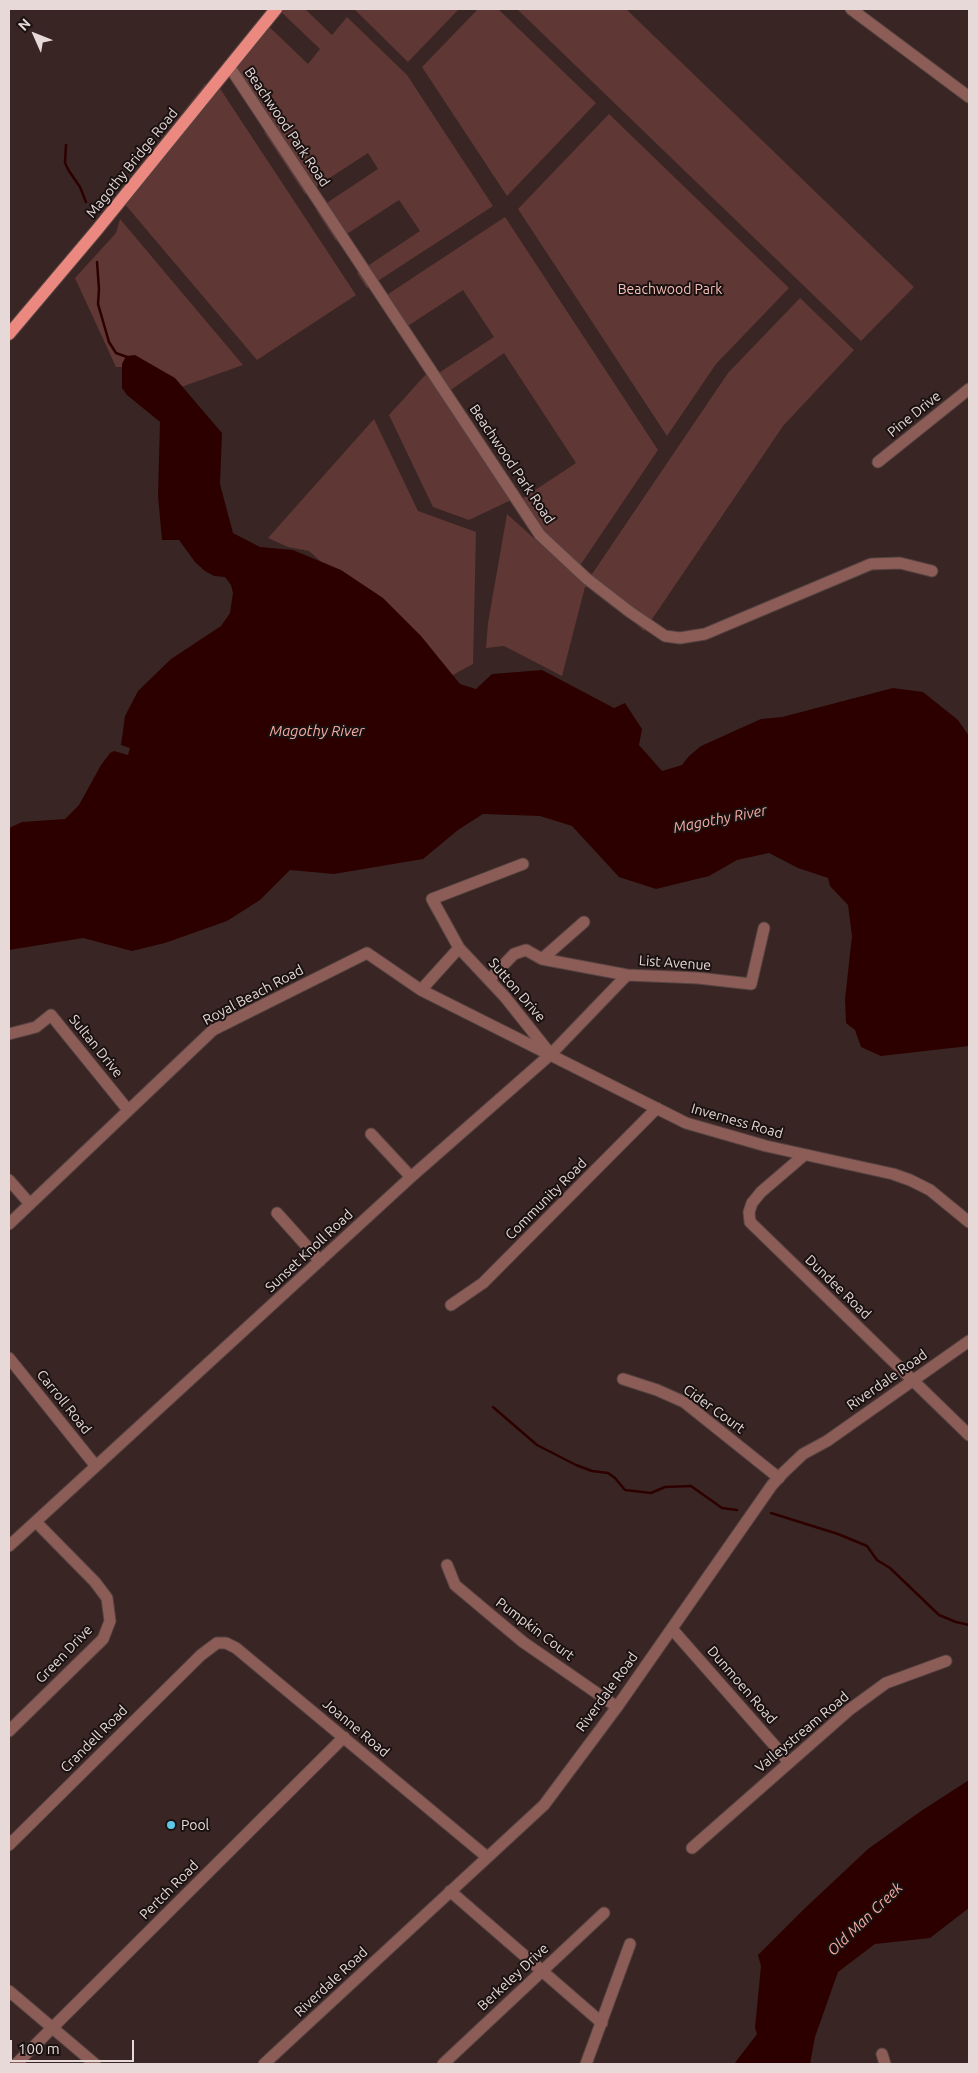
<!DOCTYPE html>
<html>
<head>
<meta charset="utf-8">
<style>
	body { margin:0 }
	#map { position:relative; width:978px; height:2073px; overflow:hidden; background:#392624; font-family:Ubuntu,sans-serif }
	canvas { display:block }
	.frame { position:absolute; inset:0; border:10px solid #e6d9d7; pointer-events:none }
	.north { position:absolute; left:10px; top:10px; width:50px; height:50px; -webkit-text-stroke:4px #1a1111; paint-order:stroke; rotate:314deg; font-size:14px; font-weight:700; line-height:20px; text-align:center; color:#e6d9d7 }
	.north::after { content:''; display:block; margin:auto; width:18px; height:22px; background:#e6d9d7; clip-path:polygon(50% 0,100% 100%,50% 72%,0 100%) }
	.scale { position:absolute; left:10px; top:2040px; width:124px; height:22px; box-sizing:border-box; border:2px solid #e6d9d7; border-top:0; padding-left:6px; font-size:15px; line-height:18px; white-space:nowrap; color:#e6d9d7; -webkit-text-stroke:4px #1a1111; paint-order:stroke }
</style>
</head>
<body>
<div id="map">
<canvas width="978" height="2073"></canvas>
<div class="frame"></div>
<div class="north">N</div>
<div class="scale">100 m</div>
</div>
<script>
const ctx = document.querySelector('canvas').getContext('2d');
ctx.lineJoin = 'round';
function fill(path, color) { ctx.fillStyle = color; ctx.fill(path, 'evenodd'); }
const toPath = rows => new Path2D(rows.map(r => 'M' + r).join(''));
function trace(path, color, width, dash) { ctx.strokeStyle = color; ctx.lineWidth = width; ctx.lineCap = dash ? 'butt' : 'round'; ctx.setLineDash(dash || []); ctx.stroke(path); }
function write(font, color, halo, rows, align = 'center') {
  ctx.font = font + ' Ubuntu,sans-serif'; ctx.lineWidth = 4; ctx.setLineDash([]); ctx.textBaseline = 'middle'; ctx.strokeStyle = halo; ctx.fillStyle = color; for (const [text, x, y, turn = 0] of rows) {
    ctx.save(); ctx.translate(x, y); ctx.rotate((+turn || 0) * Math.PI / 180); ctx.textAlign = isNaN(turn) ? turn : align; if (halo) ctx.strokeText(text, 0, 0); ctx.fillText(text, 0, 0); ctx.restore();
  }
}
fill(toPath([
	[278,9,305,9,332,35,347,17,407,75,493,206,367,288,357,273,420,231,399,200,336,241,316,210,378,169,368,153,305,194,264,132,268,130,227,69,227,58,260,18,308,64,320,49],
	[354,9,459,9,408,62],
	[478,9,498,9,596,103,507,196,422,67],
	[517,9,626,9,914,287,861,341],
	[205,84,217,84,356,295,257,360,123,202,129,181],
	[609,114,789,288,716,364,667,436,518,209],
	[505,217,658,450,577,570,514,504,576,463,504,353,442,396,511,500,469,520,433,507,389,415,427,373,431,378,494,337,463,290,400,331,379,300],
	[120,219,243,365,167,392,152,367,116,367,75,278,116,233],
	[800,298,854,350,783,426,644,631,588,580,728,373],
	[374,419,418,511,476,532,473,664,451,676,309,551,288,547,268,538],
	[507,514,588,587,585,587,562,676,504,646,486,648,488,623]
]), '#5f3734');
fill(toPath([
	[135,355,175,378,222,433,220,484,233,533,260,547,293,550,341,570,383,598,421,636,460,684,476,689,492,674,542,670,614,708,625,703,642,729,639,745,662,771,682,765,689,756,701,746,761,719,782,717,893,688,923,692,958,720,969,736,969,1046,881,1056,861,1047,855,1030,846,1023,845,999,852,936,848,905,830,886,828,878,798,868,769,853,737,860,709,876,656,889,619,877,572,826,540,816,483,814,458,830,423,859,334,874,290,870,260,900,227,921,165,943,132,951,83,938,9,950,9,828,22,822,65,819,79,805,101,765,110,753,114,751,128,755,130,748,121,745,125,716,138,691,171,659,221,626,230,613,233,593,231,585,225,577,214,576,205,571,195,562,179,540,162,540,158,496,160,422,127,395,122,388,122,364,126,356],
	[969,1780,969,1908,930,1938,875,1944,838,1972,815,2037,810,2064,734,2064,757,2034,755,2028,761,1966,758,1955,803,1910,868,1849,921,1811]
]), '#2d0000');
trace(toPath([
	[66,145,65,163,69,171,80,187,86,202],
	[97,262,99,289,98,304,109,342,116,353,127,357],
	[493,1407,537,1445,576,1465,592,1471,608,1473,615,1478,625,1490,651,1493,665,1487,691,1486,722,1508,737,1510],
	[771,1513,838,1534,867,1546,877,1560,890,1568,939,1615,956,1622,969,1625]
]), '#2d0000', 2.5);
const minor = toPath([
	[851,9,969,97],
	[229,66,540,535,586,578,630,612,665,636,680,638,705,634,871,564,900,563,932,571],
	[878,462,969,389],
	[523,864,432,899,459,948,505,997,548,1051],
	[542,959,584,922],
	[489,980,514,954,526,950,542,959,627,975,698,978,751,984,764,928],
	[421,990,686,1123,766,1146,893,1174,910,1180,930,1190,969,1222],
	[9,1034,36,1027,51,1015,128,1110],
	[371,1134,411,1177],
	[803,1156,761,1192,752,1203,749,1212,750,1222,969,1435],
	[9,1180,30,1204],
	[277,1213,320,1261],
	[9,1224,213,1030,367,953,421,990,459,948],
	[451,1305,483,1283,657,1108],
	[9,1358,95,1465],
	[623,1379,657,1390,684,1402,779,1478],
	[9,1546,411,1177,551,1054,627,975],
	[447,1565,455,1585,523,1642,617,1707],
	[672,1629,789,1762],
	[9,1731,103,1639,110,1621,107,1598,95,1582,36,1522],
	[9,1845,201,1655,217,1643,226,1643,236,1648,487,1857],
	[692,1848,849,1710,886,1683,946,1661],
	[450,1891,602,2023],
	[9,1991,95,2064],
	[882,2054,885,2064],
	[16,2064,344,1737],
	[264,2064,544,1805,617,1707,772,1485,783,1473,803,1454,827,1441,969,1341],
	[443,2064,604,1913],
	[586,2064,630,1944]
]);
const major = toPath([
	[9,334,96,231,276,9]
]);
trace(minor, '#554341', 13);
trace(major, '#554341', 14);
trace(minor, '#8c5c57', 11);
trace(major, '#eb8981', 12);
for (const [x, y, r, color] of [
	[171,1825,5,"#5dc7e8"]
]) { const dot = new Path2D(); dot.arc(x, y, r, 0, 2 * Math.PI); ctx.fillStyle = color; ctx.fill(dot); trace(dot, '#1a1111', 2); }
write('14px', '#e6d9d7', '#1a1111', [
	["Beachwood Park Road",287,127,56],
	["Magothy Bridge Road",132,163,-51],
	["Pine Drive",914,414,-39],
	["Beachwood Park Road",512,464,56],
	["List Avenue",675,963,4],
	["Sutton Drive",517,990,49],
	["Royal Beach Road",253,995,-28],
	["Sultan Drive",96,1046,51],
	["Inverness Road",737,1121,16],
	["Community Road",546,1199,-45],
	["Sunset Knoll Road",309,1251,-43],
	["Dundee Road",838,1287,44],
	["Riverdale Road",887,1380,-35],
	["Carroll Road",64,1402,51],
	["Cider Court",714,1409,36],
	["Pumpkin Court",535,1629,37],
	["Green Drive",64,1654,-46],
	["Dunmoen Road",742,1685,49],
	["Riverdale Road",607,1692,-54],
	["Joanne Road",356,1728,40],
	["Valleystream Road",802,1732,-40],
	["Crandell Road",94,1739,-45],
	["Pertch Road",169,1890,-45],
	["Berkeley Drive",513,1977,-43],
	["Riverdale Road",331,1982,-43]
]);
write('14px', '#f9c0ba', '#1a1111', [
	["Beachwood Park",670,289]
]);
write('14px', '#e6d9d7', '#1a1111', [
	["Pool",181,1825]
], 'left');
write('italic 15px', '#f5aaa2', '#1a1111', [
	["Magothy River",317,731],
	["Magothy River",720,819,-11],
	["Old Man Creek",865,1919,-44]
]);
</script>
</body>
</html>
